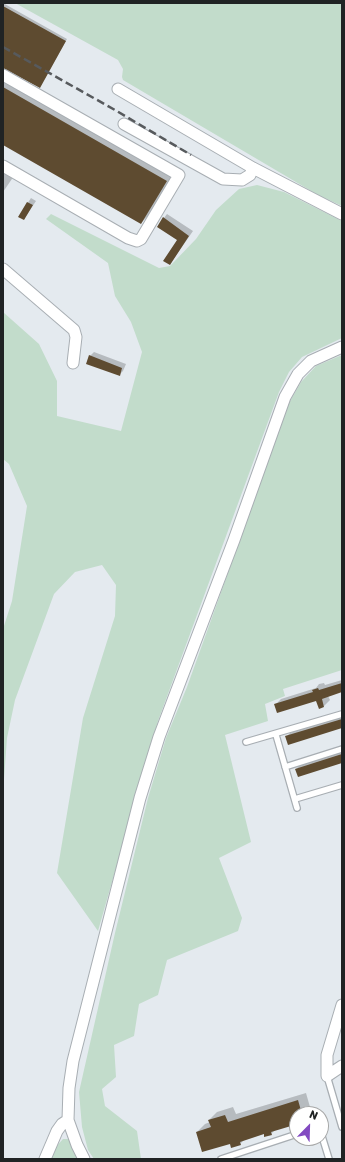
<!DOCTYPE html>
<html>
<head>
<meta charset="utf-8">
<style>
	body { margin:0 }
	#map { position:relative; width:345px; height:1162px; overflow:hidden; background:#e4eaef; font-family:Rubik,sans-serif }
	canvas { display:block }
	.frame { position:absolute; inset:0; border:4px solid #202324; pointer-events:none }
	.north { position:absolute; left:289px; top:1106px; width:40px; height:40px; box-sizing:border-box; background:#fff; border:1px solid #a6a7a7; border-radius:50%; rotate:23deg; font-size:11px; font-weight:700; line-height:16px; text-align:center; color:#202324 }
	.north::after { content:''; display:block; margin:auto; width:14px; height:18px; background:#824ac1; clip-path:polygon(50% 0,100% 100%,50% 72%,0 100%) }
</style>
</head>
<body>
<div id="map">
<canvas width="345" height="1162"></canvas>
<div class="frame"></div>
<div class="north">N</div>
</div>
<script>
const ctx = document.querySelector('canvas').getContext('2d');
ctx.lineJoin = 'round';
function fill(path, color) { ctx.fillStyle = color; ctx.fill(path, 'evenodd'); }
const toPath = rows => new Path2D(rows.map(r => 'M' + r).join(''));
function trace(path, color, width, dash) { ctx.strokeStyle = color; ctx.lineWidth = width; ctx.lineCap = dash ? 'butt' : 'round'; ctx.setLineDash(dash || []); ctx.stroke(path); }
fill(toPath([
	[15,3,342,3,342,206,318,195,123,80,122,77,123,69,118,60],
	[257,185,284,192,342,221,342,338,302,357,289,372,279,392,158,721,98,931,57,873,83,718,115,616,116,585,102,565,75,572,54,594,15,700,7,738,3,793,3,629,12,601,27,506,9,464,3,459,3,312,39,344,57,381,57,416,121,431,142,352,131,322,115,296,108,263,46,219,51,214,159,268,170,266,196,239,216,210,239,189],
	[342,355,342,670,283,689,285,696,265,704,268,721,225,735,251,842,219,858,242,918,238,931,167,960,158,995,139,1004,134,1036,114,1045,116,1077,102,1089,105,1106,137,1131,141,1159,94,1159,88,1150,82,1127,79,1092,115,933,148,798,166,738,187,687,289,403,301,382,316,366],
	[63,1139,69,1139,78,1159,51,1159,54,1149]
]), '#c2dccb');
fill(toPath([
	[3,3,67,39,41,85,3,66],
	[3,75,174,172,149,215,141,223,3,143],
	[3,163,16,173,3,192],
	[31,198,36,201,24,219,19,216],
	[167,214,193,231,170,264,178,239,164,218],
	[94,352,126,364,123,371,119,375,90,356],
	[342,680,342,691,328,696,330,700,324,706,316,700,275,705,281,699,316,688,319,684,324,683,325,685],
	[342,715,342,727,286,737,292,731],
	[342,750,342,762,296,769,302,763],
	[306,1093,312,1114,297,1114,297,1127,292,1125,275,1130,271,1134,264,1133,245,1139,240,1144,230,1143,197,1132,205,1124,210,1122,209,1120,217,1112,233,1107,236,1114]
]), '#0003');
fill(toPath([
	[3,6,66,41,40,88,3,68],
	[3,87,167,181,141,224,3,145],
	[27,202,33,205,24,220,18,217],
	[163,217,189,236,170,265,163,261,177,240,157,227],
	[89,355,122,368,120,376,86,364],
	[342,683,342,692,322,699,324,707,319,709,316,701,277,713,274,704,313,692,312,690,318,688,319,690],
	[342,719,342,728,288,745,285,736],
	[342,754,342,763,298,777,295,769],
	[298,1100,302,1114,297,1114,297,1130,293,1131,291,1126,271,1132,272,1135,264,1137,264,1134,240,1142,241,1145,231,1148,230,1144,202,1152,196,1132,211,1127,208,1120,225,1115,228,1122]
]), '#5e4b30');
const lane = toPath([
	[276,735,297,808],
	[246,742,342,714],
	[285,767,342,749],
	[295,799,342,785],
	[327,1076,342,1127],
	[321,1133,329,1159],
	[221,1159,297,1134]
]);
const street = toPath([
	[3,75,179,175,141,239,137,241,128,238,3,166],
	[118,89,253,168,342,214],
	[124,124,223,179,242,180,250,175,253,168],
	[3,269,74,330,76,337,73,363],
	[342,1005,327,1055,327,1076,342,1066],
	[45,1159,57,1131,62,1124,68,1120],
	[84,1159,77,1145,68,1120,69,1088,73,1061,140,798,159,737,234,540,285,397,298,374,311,361,342,347]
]);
trace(lane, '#a8aeb3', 8);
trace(street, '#a8aeb3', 13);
trace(lane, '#fff', 5.5);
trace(street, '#fff', 11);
trace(toPath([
	[3,47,115,110,191,155]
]), '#575a5d', 2.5, [8, 4]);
</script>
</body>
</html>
